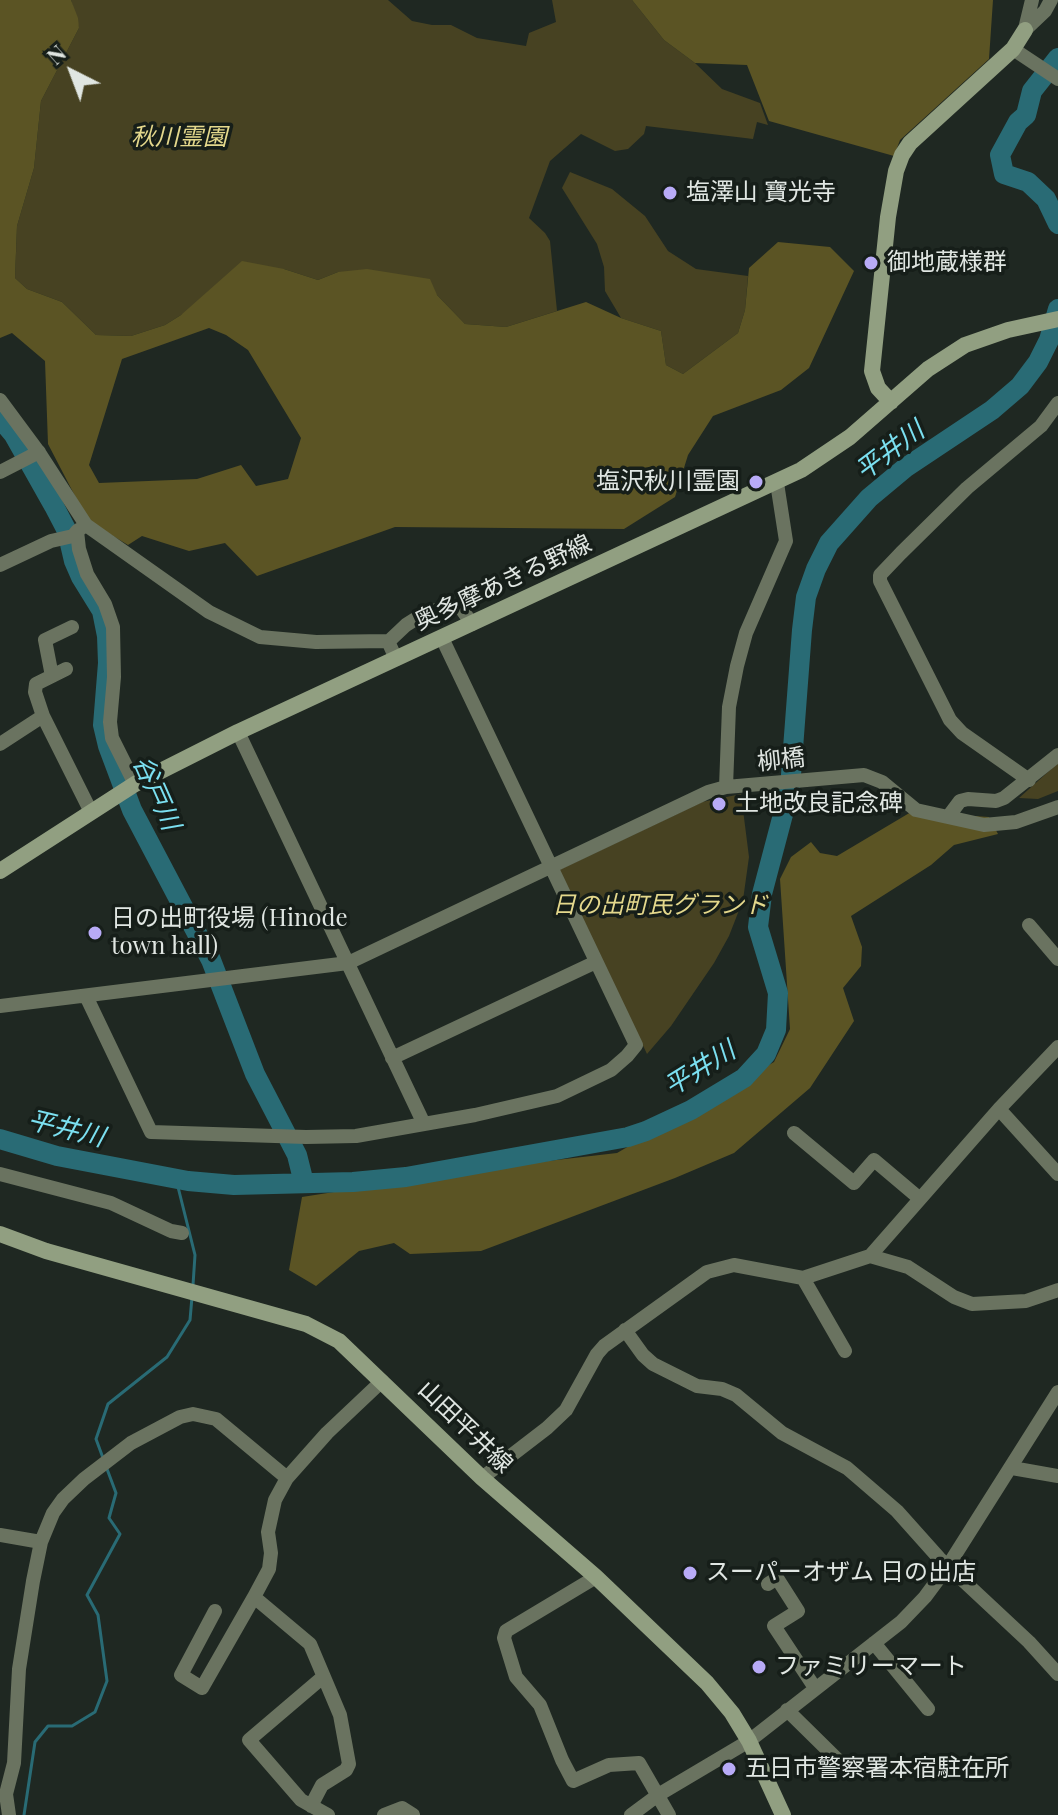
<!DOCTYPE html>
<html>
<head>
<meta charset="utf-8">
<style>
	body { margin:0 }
	#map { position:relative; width:1058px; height:1815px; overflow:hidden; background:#1f2822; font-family:"Playfair Display",serif }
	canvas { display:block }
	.north { position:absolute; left:32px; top:32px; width:80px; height:80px; -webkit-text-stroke:6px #161e19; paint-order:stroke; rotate:318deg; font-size:22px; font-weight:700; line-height:32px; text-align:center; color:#e0e6e2 }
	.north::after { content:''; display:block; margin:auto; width:28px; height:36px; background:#e0e6e2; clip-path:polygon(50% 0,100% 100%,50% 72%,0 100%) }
</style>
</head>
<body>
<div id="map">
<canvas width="1058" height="1815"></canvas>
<div class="north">N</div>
</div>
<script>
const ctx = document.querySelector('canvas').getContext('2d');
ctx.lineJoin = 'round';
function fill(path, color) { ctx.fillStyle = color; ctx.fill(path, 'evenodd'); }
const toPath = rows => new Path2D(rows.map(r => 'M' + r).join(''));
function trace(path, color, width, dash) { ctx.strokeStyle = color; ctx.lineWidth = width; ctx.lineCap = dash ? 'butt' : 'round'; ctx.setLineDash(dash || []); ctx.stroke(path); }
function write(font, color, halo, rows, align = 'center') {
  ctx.font = font + ' "Playfair Display","Noto Sans JP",serif'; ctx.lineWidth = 7; ctx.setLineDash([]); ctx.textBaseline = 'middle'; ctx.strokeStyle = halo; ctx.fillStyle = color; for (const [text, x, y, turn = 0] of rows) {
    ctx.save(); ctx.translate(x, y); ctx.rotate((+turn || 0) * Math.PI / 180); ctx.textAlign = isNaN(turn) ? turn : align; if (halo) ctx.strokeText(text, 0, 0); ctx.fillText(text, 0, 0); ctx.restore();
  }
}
fill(toPath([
	[71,0,388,0,412,21,432,25,451,25,477,38,526,46,529,33,556,22,552,0,632,0,664,40,695,63,722,89,760,103,768,125,757,122,753,139,646,126,644,134,628,149,615,151,581,134,550,161,529,218,545,233,550,241,557,311,506,327,465,324,437,295,338,272,318,280,284,269,181,315,165,325,131,336,96,335,62,302,27,289,15,278,17,226,34,168,41,101,79,28],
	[570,172,612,189,645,216,668,251,696,269,748,276,745,310,738,333,683,374,666,365,661,331,621,318,605,291,604,267,597,244,562,188],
	[1058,763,1058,791,1038,799,1019,798],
	[741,794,749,857,743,900,729,936,714,963,671,1026,647,1054,559,870,702,802]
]), '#474222');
fill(toPath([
	[0,0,71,0,78,18,79,28,41,101,34,168,17,226,15,278,27,289,62,302,96,335,131,336,165,325,181,315,242,261,284,269,318,280,338,272,367,269,430,279,437,295,465,324,506,327,586,302,621,318,661,331,666,365,683,374,738,333,745,310,749,268,778,242,830,247,854,271,809,368,781,390,713,416,688,455,675,497,624,529,395,527,257,576,225,543,189,551,142,536,128,545,88,521,48,444,45,361,12,333,0,338],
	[209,328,226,335,248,350,301,438,288,479,256,486,241,465,197,479,99,483,89,465,122,359],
	[632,0,993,0,989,59,900,140,894,156,769,121,747,65,695,63,664,40],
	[911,812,989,817,998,834,954,845,931,865,851,916,862,947,861,966,843,988,854,1021,810,1088,734,1153,675,1178,481,1251,410,1254,394,1243,359,1251,316,1286,289,1270,302,1197,487,1168,617,1153,774,1062,790,1029,780,879,791,857,811,842,820,853,837,856]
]), '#5b5424');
trace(toPath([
	[176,1179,195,1255,193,1285],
	[103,1458,96,1439,108,1404,167,1357,190,1320,192,1297],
	[24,1815,35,1742,48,1726,72,1726,95,1712,107,1681,98,1615,87,1595,120,1534,109,1518,116,1493,107,1469]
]), '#296b75', 3);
trace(toPath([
	[1058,58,1032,91,1026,115,1018,122,1000,155,1004,174,1028,182,1046,199,1058,224],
	[0,418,14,435,54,506,67,531,74,561,81,577,102,611,107,636,108,663,103,725,108,746,132,810,211,960,255,1074,297,1155,304,1183],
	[0,1139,57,1156,188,1181,234,1185,353,1182,406,1177,628,1137,646,1131,691,1110,744,1078,766,1054,776,1030,778,993,758,927,762,894,790,788,802,630,806,597,816,569,829,543,869,498,905,468,992,410,1020,386,1038,362,1049,340,1058,309]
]), '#296b75', 20);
trace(toPath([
	[1025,29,1032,0],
	[1025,30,1045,11,1051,0],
	[1013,49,1058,79],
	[0,400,40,454,86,525,209,612,260,637,316,642,388,641,396,659],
	[0,472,39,452],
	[86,525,77,531,79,549,87,574,105,604,113,627,114,677,110,722,112,738,135,784],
	[0,565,51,541,73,536,77,531],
	[388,642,406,625,425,613,444,608,461,608,472,624],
	[66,669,36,684,35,692,43,716,91,812],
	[52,676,45,640,72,627],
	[238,732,424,1124],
	[0,744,43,716],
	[1029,780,962,733,950,720,880,581,880,575,901,553,967,488,1041,426,1058,403],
	[726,787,729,707,737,666,746,633,786,541,777,483],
	[948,817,960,801,968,799,996,801,1004,798,1058,755],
	[1029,925,1058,959],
	[86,996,151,1132,306,1137,356,1136,475,1115,557,1096,611,1070,627,1056,636,1045,442,638],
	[0,1006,348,963,708,792,726,787,864,775,882,782,916,810,984,825,1016,822,1058,807],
	[392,1058,596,962],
	[999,1109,1058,1174],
	[794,1133,854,1183,874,1160,919,1198],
	[0,1174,111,1203,171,1231,182,1233],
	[870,1256,908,1267,954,1297,972,1304,1026,1301,1058,1290],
	[803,1278,845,1351],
	[625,1330,643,1355,653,1364,697,1386,722,1389,736,1395,782,1433,847,1468,897,1511,939,1558,1029,1642,1058,1674],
	[1012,1468,1058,1476],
	[482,1478,547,1428,566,1410,597,1354,604,1346,707,1272,734,1265,803,1278,870,1256,999,1109,1058,1047],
	[0,1535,41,1542],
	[596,1577,506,1631,504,1638,516,1677,540,1705,562,1760,573,1781,609,1765,639,1763,669,1815],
	[768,1584,777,1578,798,1611,774,1626,815,1688],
	[215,1611,181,1675,202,1688,254,1597],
	[874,1643,928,1709],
	[323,1677,249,1740,301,1800,328,1815],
	[787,1710,848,1770],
	[311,1806,322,1785,346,1770,349,1764,340,1715,310,1644,254,1597,269,1569,271,1553,268,1532,275,1500,287,1478,327,1433,382,1381],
	[9,1815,6,1794,14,1763,19,1669,33,1581,41,1542,53,1513,63,1499,84,1479,131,1443,180,1417,193,1414,216,1419,287,1478],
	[384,1815,402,1808,413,1815],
	[631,1815,658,1795,749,1741,901,1622,925,1597,948,1566,1058,1392]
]), '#6a7360', 14);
trace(toPath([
	[891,402,878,388,872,371,888,217,896,171,902,155,910,143,1013,49,1025,30],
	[0,871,135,784,238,732,801,470,850,437,928,369,965,345,1008,330,1058,319],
	[0,1234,46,1251,306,1324,339,1341,482,1478,596,1577,707,1683,732,1713,749,1741,783,1815]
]), '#919f81', 16);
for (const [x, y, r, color] of [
	[670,193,8,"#b8abf7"],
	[871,263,8,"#b8abf7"],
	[756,482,8,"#b8abf7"],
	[719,804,8,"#b8abf7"],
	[95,933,8,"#b8abf7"],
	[690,1573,8,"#b8abf7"],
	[759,1667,8,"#b8abf7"],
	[729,1769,8,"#b8abf7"]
]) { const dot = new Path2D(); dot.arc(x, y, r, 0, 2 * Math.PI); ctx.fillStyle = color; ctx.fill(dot); trace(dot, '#161e19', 3); }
write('italic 24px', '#e4d88c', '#161e19', [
	["秋川霊園",179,138],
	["日の出町民グランド",660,906]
]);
write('24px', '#e0e6e2', '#161e19', [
	["塩澤山 寶光寺",686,193],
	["御地蔵様群",887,263],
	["塩沢秋川霊園",740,482,"right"],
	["土地改良記念碑",735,804],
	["日の出町役場 (Hinode",111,919],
	["town hall)",111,947],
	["スーパーオザム 日の出店",706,1573],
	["ファミリーマート",775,1667],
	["五日市警察署本宿駐在所",745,1769]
], 'left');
write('24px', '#e0e6e2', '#161e19', [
	["奥多摩あきる野線",503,583,-25],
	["柳橋",781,760,-6],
	["山田平井線",465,1427,44]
]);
write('italic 26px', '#7be0f1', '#161e19', [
	["平井川",890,451,-37],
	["谷戸川",156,793,66],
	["平井川",700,1069,-32],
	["平井川",66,1129,14]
]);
</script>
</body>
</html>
